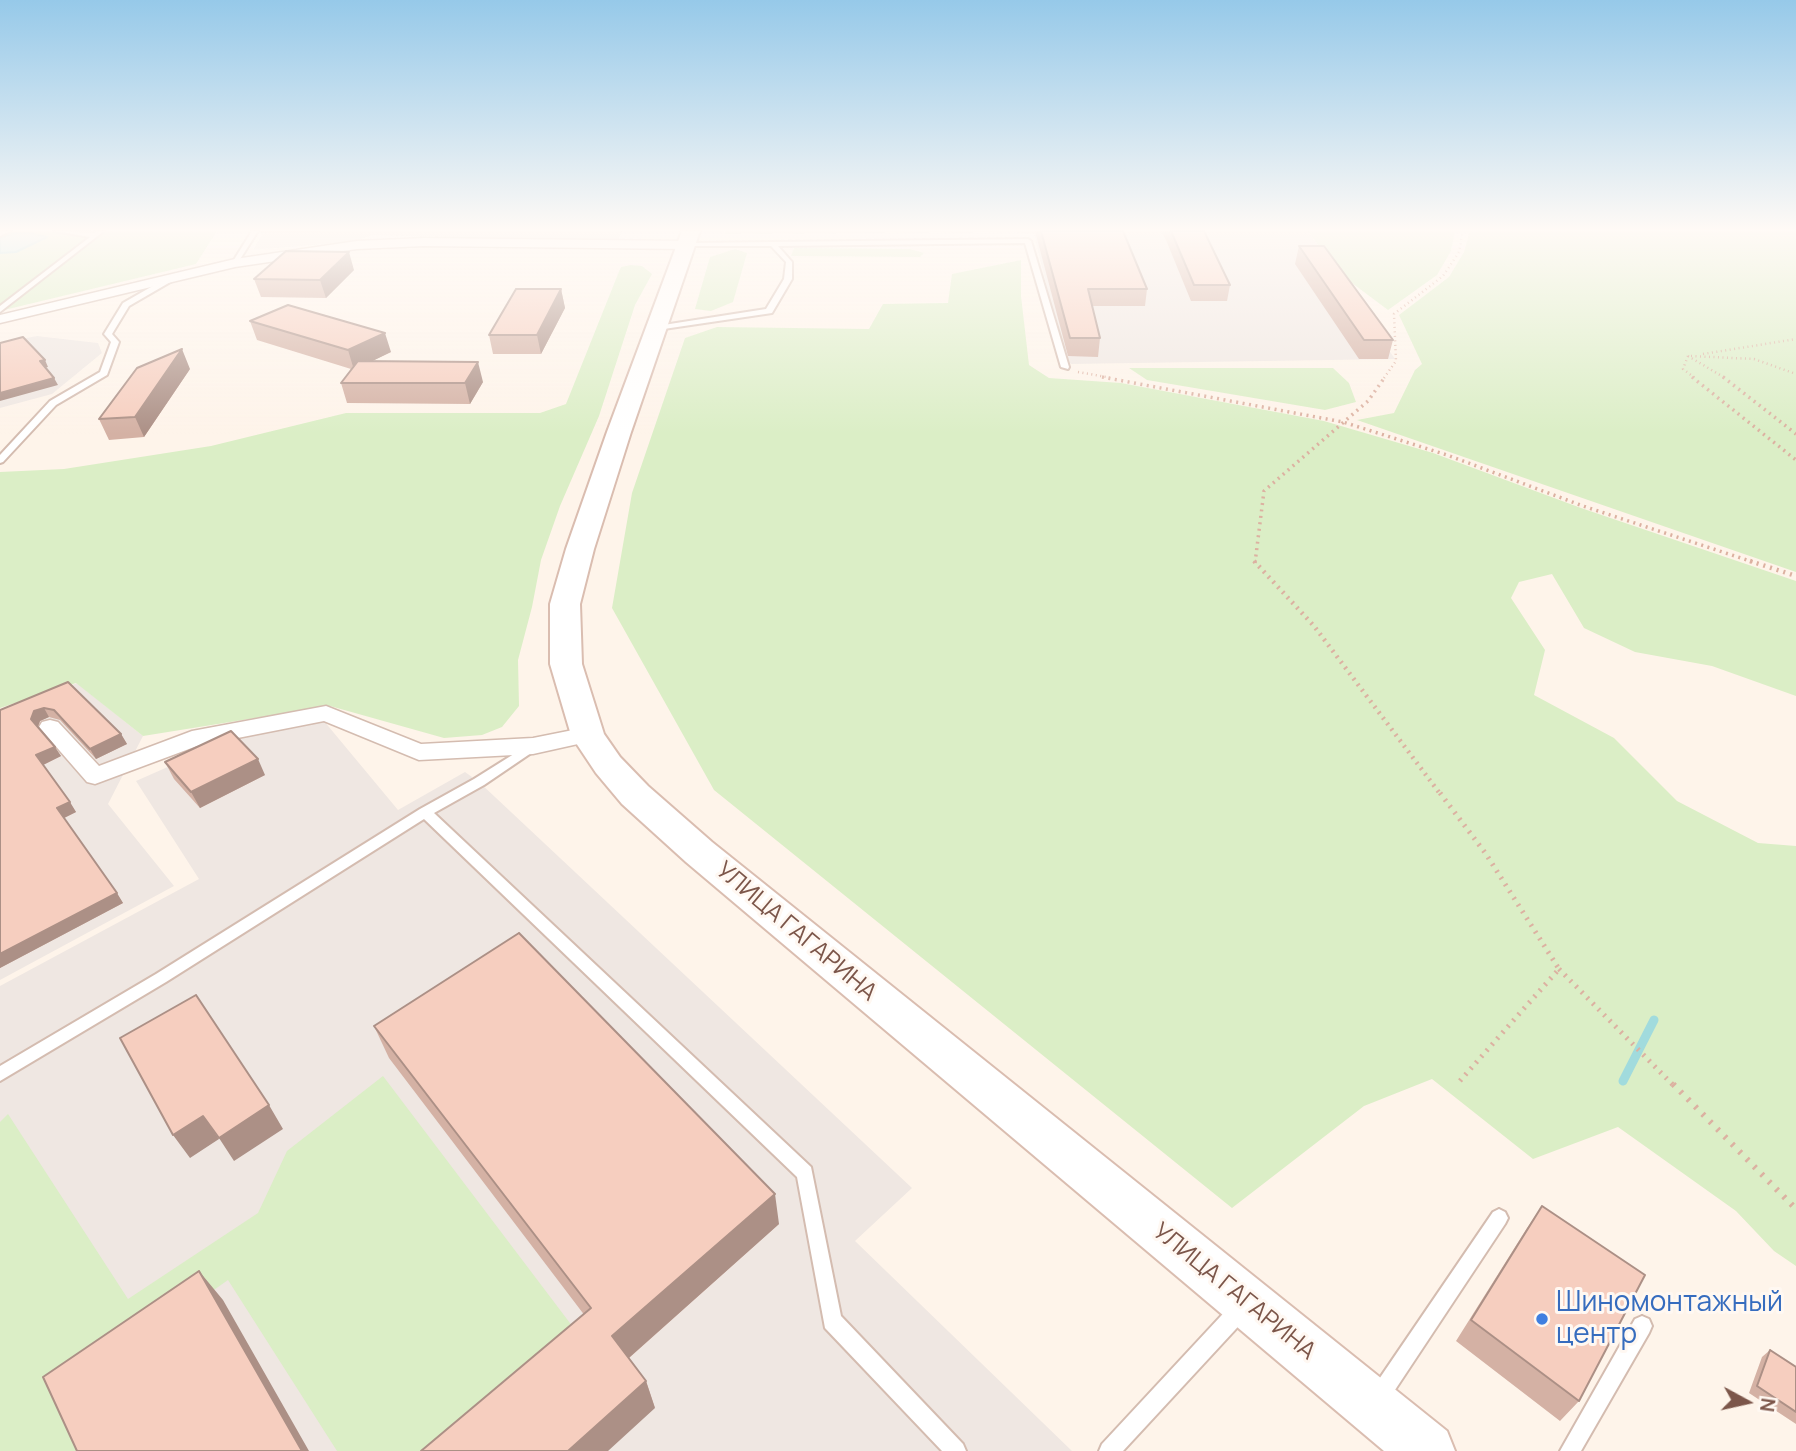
<!DOCTYPE html>
<html>
<head>
<meta charset="utf-8">
<style>
	body { margin:0 }
	#map { position:relative; width:1796px; height:1451px; overflow:hidden; background:#fef4ea; font-family:Manrope,sans-serif }
	canvas { display:block }
	.north { position:absolute; left:1712px; top:1367px; width:70px; height:70px; -webkit-text-stroke:5px #fff8f2; paint-order:stroke; rotate:98deg; font-size:19px; font-weight:700; line-height:28px; text-align:center; color:#7c564a }
	.north::after { content:''; display:block; margin:auto; width:24px; height:32px; background:#7c564a; clip-path:polygon(50% 0,100% 100%,50% 72%,0 100%) }
</style>
</head>
<body>
<div id="map">
<canvas width="1796" height="1451"></canvas>
<div class="north">N</div>
</div>
<script>
const ctx = document.querySelector('canvas').getContext('2d');
ctx.lineJoin = 'round';
function fill(path, color) { ctx.fillStyle = color; ctx.fill(path, 'evenodd'); }
const toPath = rows => new Path2D(rows.map(r => 'M' + r).join(''));
function trace(path, color, width, dash) { ctx.strokeStyle = color; ctx.lineWidth = width; ctx.lineCap = dash ? 'butt' : 'round'; ctx.setLineDash(dash || []); ctx.stroke(path); }
function write(font, color, halo, rows, align = 'center') {
  ctx.font = font + ' Manrope,sans-serif'; ctx.lineWidth = 6; ctx.setLineDash([]); ctx.textBaseline = 'middle'; ctx.strokeStyle = halo; ctx.fillStyle = color; for (const [text, x, y, turn = 0] of rows) {
    ctx.save(); ctx.translate(x, y); ctx.rotate((+turn || 0) * Math.PI / 180); ctx.textAlign = isNaN(turn) ? turn : align; if (halo) ctx.strokeText(text, 0, 0); ctx.fillText(text, 0, 0); ctx.restore();
  }
}
fill(toPath([
	[264,231,622,231,617,242,374,235,350,242,253,250],
	[1000,231,1308,231,1395,359,1071,364,1063,356,1034,234],
	[37,336,98,343,102,353,52,394,0,408,0,343],
	[77,683,143,736,108,804,174,886,0,980,0,713],
	[324,721,398,810,465,772,479,782,912,1188,855,1241,1072,1451,0,1451,0,986,199,879,136,781,231,739]
]), '#efe7e2');
fill(toPath([
	[0,231,217,231,196,264,0,311],
	[725,231,999,231,1000,232,724,234],
	[1308,231,1455,231,1451,251,1437,275,1388,310,1336,271],
	[1470,231,1796,231,1796,572,1357,420,1394,413,1415,370,1422,364,1399,315,1449,277,1464,252],
	[794,248,910,249,924,253,920,257,791,256],
	[735,249,747,253,733,302,711,311,695,309,710,257],
	[1021,260,1021,296,1029,365,1049,378,1121,383,1324,421,1433,453,1581,508,1796,581,1796,696,1712,666,1635,652,1584,628,1552,574,1519,582,1511,598,1545,650,1534,695,1614,738,1677,801,1758,843,1796,846,1796,1266,1774,1251,1736,1211,1618,1127,1533,1159,1432,1079,1364,1106,1232,1208,714,790,612,608,632,493,685,338,717,327,869,329,883,304,948,303,952,274],
	[631,265,642,266,652,274,635,305,599,416,560,506,541,560,532,607,518,660,519,706,502,727,482,735,444,738,330,706,143,736,76,683,0,708,0,472,64,469,211,446,346,413,540,413,566,404,618,274,621,267],
	[1129,368,1333,368,1349,383,1356,402,1325,410,1147,380],
	[383,1076,579,1335,448,1451,337,1451,228,1280,55,1402,78,1451,0,1451,0,1122,8,1114,128,1299,258,1213,287,1151]
]), '#dbeec6');
const water = toPath([
	[15,233,30,233,47,237,16,252,0,253,0,238,15,233]
]);
fill(water, '#bbe9ea');
trace(water, '#a1dbdd', 2);
trace(toPath([
	[1623,1081,1654,1020]
]), '#a1dbdd', 9);
const lane = toPath([
	[3,231,11,231,0,236,0,232,3,231],
	[54,231,94,233,97,231,104,231,0,312,0,306,90,237,54,231],
	[252,231,258,231,237,264,233,264,232,263,252,231],
	[1028,239,1031,241,1069,367,1068,369,1061,367,1025,243,778,246,792,262,792,279,772,313,657,330,653,328,657,326,766,309,784,279,786,262,771,246,684,246,683,245,686,243,1028,239],
	[172,275,179,277,129,306,112,334,119,342,107,375,56,405,3,462,0,463,0,455,50,401,100,372,111,342,104,334,123,303,172,275],
	[533,742,539,746,537,749,484,785,434,813,811,1167,841,1316,963,1444,966,1451,942,1451,825,1328,797,1177,424,819,166,982,0,1081,0,1066,156,974,420,809,474,779,533,742],
	[1499,1209,1505,1212,1508,1218,1505,1224,1387,1402,1380,1405,1373,1402,1370,1395,1373,1388,1493,1212,1499,1209],
	[1240,1301,1247,1303,1249,1310,1247,1317,1123,1451,1099,1451,1102,1444,1233,1303,1240,1301],
	[1642,1316,1649,1319,1652,1326,1649,1333,1581,1451,1560,1451,1635,1319,1642,1316]
]);
const street = toPath([
	[424,238,686,241,692,245,686,249,424,246,357,249,235,267,0,323,0,315,235,259,357,241,424,238],
	[326,706,421,744,533,738,588,727,596,730,599,735,596,740,533,754,419,760,324,721,197,746,95,784,87,782,39,727,42,722,50,720,58,722,99,766,192,731,326,706]
]);
const secondary = toPath([
	[682,231,700,231,631,432,594,549,580,604,582,664,604,734,620,757,648,786,712,842,1447,1431,1455,1451,1384,1451,686,862,622,804,596,773,576,743,571,735,550,664,550,604,566,549,607,432,682,231]
]);
trace(lane, '#d4bcb0', 4);
trace(street, '#d4bcb0', 3);
trace(secondary, '#dabdb0', 4);
trace(toPath([
	[1703,354,1796,339],
	[1688,356,1683,369,1695,378],
	[1688,356,1725,378],
	[1691,356,1754,359,1796,374],
	[1078,372,1112,378],
	[1384,378,1396,361,1394,314,1443,276,1459,252,1463,231]
]), '#dcb1a1', 2.5, [1, 3.5]);
trace(toPath([
	[1102,377,1343,422,1447,455,1583,506,1756,563],
	[1692,377,1796,460],
	[1723,377,1796,434],
	[1255,563,1264,491,1368,401,1385,377]
]), '#dcb1a1', 3.5, [2, 4.5]);
trace(toPath([
	[1254,561,1314,626,1441,795],
	[1750,561,1796,576]
]), '#dcb1a1', 4.5, [2, 5]);
trace(toPath([
	[1440,793,1486,854,1559,969,1458,1083],
	[1559,969,1674,1086]
]), '#dcb1a1', 5, [2, 6]);
trace(toPath([
	[1673,1084,1796,1209]
]), '#dcb1a1', 6, [2.5, 8]);
fill(lane, '#fff');
fill(street, '#fff');
fill(secondary, '#fff');
fill(toPath([
	[261,231,346,231,261,233],
	[1035,231,1123,231,1147,289,1145,306,1092,306,1100,338,1098,357,1068,356],
	[1161,231,1204,231,1230,285,1227,301,1191,301,1166,240],
	[1299,246,1393,340,1388,359,1359,359,1295,264],
	[354,270,326,298,261,297,254,279],
	[561,289,565,308,541,354,493,354,489,335],
	[250,321,391,352,372,361,483,382,470,404,347,403,341,383,351,369,257,340],
	[190,369,144,437,109,440,99,419],
	[68,682,121,734,127,744,96,759,60,720,49,717,40,721,38,727,61,756,43,765,76,812,64,818,123,903,0,968,0,710],
	[165,762,265,775,200,808,174,779],
	[374,1026,779,1224,629,1358,646,1381,655,1408,389,1058],
	[1542,1206,1579,1401,1560,1421,1456,1341,1527,1228],
	[1770,1350,1796,1367,1796,1424,1749,1393,1762,1357]
]), '#d4b1a4');
fill(toPath([
	[349,252,354,270,326,298,320,280],
	[561,289,565,308,541,354,537,335],
	[385,333,391,352,354,370,348,350],
	[182,349,190,369,144,437,135,417],
	[45,360,48,367,43,368,40,361],
	[478,362,483,382,470,404,465,383],
	[54,378,58,385,0,401,0,393],
	[44,708,49,717,40,721,37,729,31,719,34,711],
	[121,734,127,744,96,759,90,749],
	[55,747,61,756,43,765,36,755],
	[258,759,265,775,200,808,191,792],
	[70,802,76,812,64,818,57,808],
	[117,893,123,903,0,968,0,954],
	[269,1105,283,1129,234,1161,219,1138],
	[203,1116,219,1139,190,1158,173,1135],
	[775,1194,779,1224,622,1364,612,1336],
	[199,1271,223,1300,309,1451,302,1451],
	[646,1381,655,1408,608,1451,568,1451]
]), '#ac9086');
const building = toPath([
	[1041,231,1123,231,1147,289,1088,289,1100,338,1070,338,1041,231],
	[1171,231,1204,231,1230,285,1194,285,1171,231],
	[1299,246,1324,246,1393,340,1364,340,1299,246],
	[286,251,349,252,320,280,254,279,286,251],
	[516,289,561,289,537,335,489,335,516,289],
	[288,305,385,333,348,350,250,321,288,305],
	[23,337,45,360,40,361,54,378,0,393,0,343,23,337],
	[182,349,135,417,99,419,137,368,182,349],
	[358,361,478,362,465,383,341,383,358,361],
	[68,682,121,734,90,749,54,710,44,708,34,711,31,719,55,747,36,755,70,802,57,808,117,893,0,954,0,710,68,682],
	[231,731,258,759,191,792,165,762,231,731],
	[519,933,775,1194,612,1336,646,1381,568,1451,421,1451,591,1308,374,1026,519,933],
	[196,995,269,1105,219,1138,203,1116,173,1135,120,1038,196,995],
	[1542,1206,1645,1275,1579,1401,1471,1320,1542,1206],
	[199,1271,302,1451,77,1451,43,1377,199,1271],
	[1770,1350,1796,1367,1796,1412,1757,1386,1770,1350]
]);
fill(building, '#f6cebf');
trace(building, '#ac9086', 2);
const sky = ctx.createLinearGradient(0, 0, 0, 434);
sky.addColorStop(0, '#96c9e9');
sky.addColorStop(0.53, '#fffaf6');
sky.addColorStop(1, '#fffaf600');
ctx.fillStyle = sky;
ctx.fillRect(0, 0, 1796, 434);
for (const [x, y, r, color] of [
	[1542,1319,7,"#3f7fe0"]
]) { const dot = new Path2D(); dot.arc(x, y, r, 0, 2 * Math.PI); ctx.fillStyle = color; ctx.fill(dot); trace(dot, '#fff8f2', 2.5); }
write('24px', '#7c564a', '#fff8f2', [
	["УЛИЦА ГАГАРИНА",796,932,40],
	["УЛИЦА ГАГАРИНА",1234,1292,39]
]);
write('28px', '#366cbe', '#fff8f2', [
	["Шиномонтажный",1556,1303],
	["центр",1556,1335]
], 'left');
</script>
</body>
</html>
